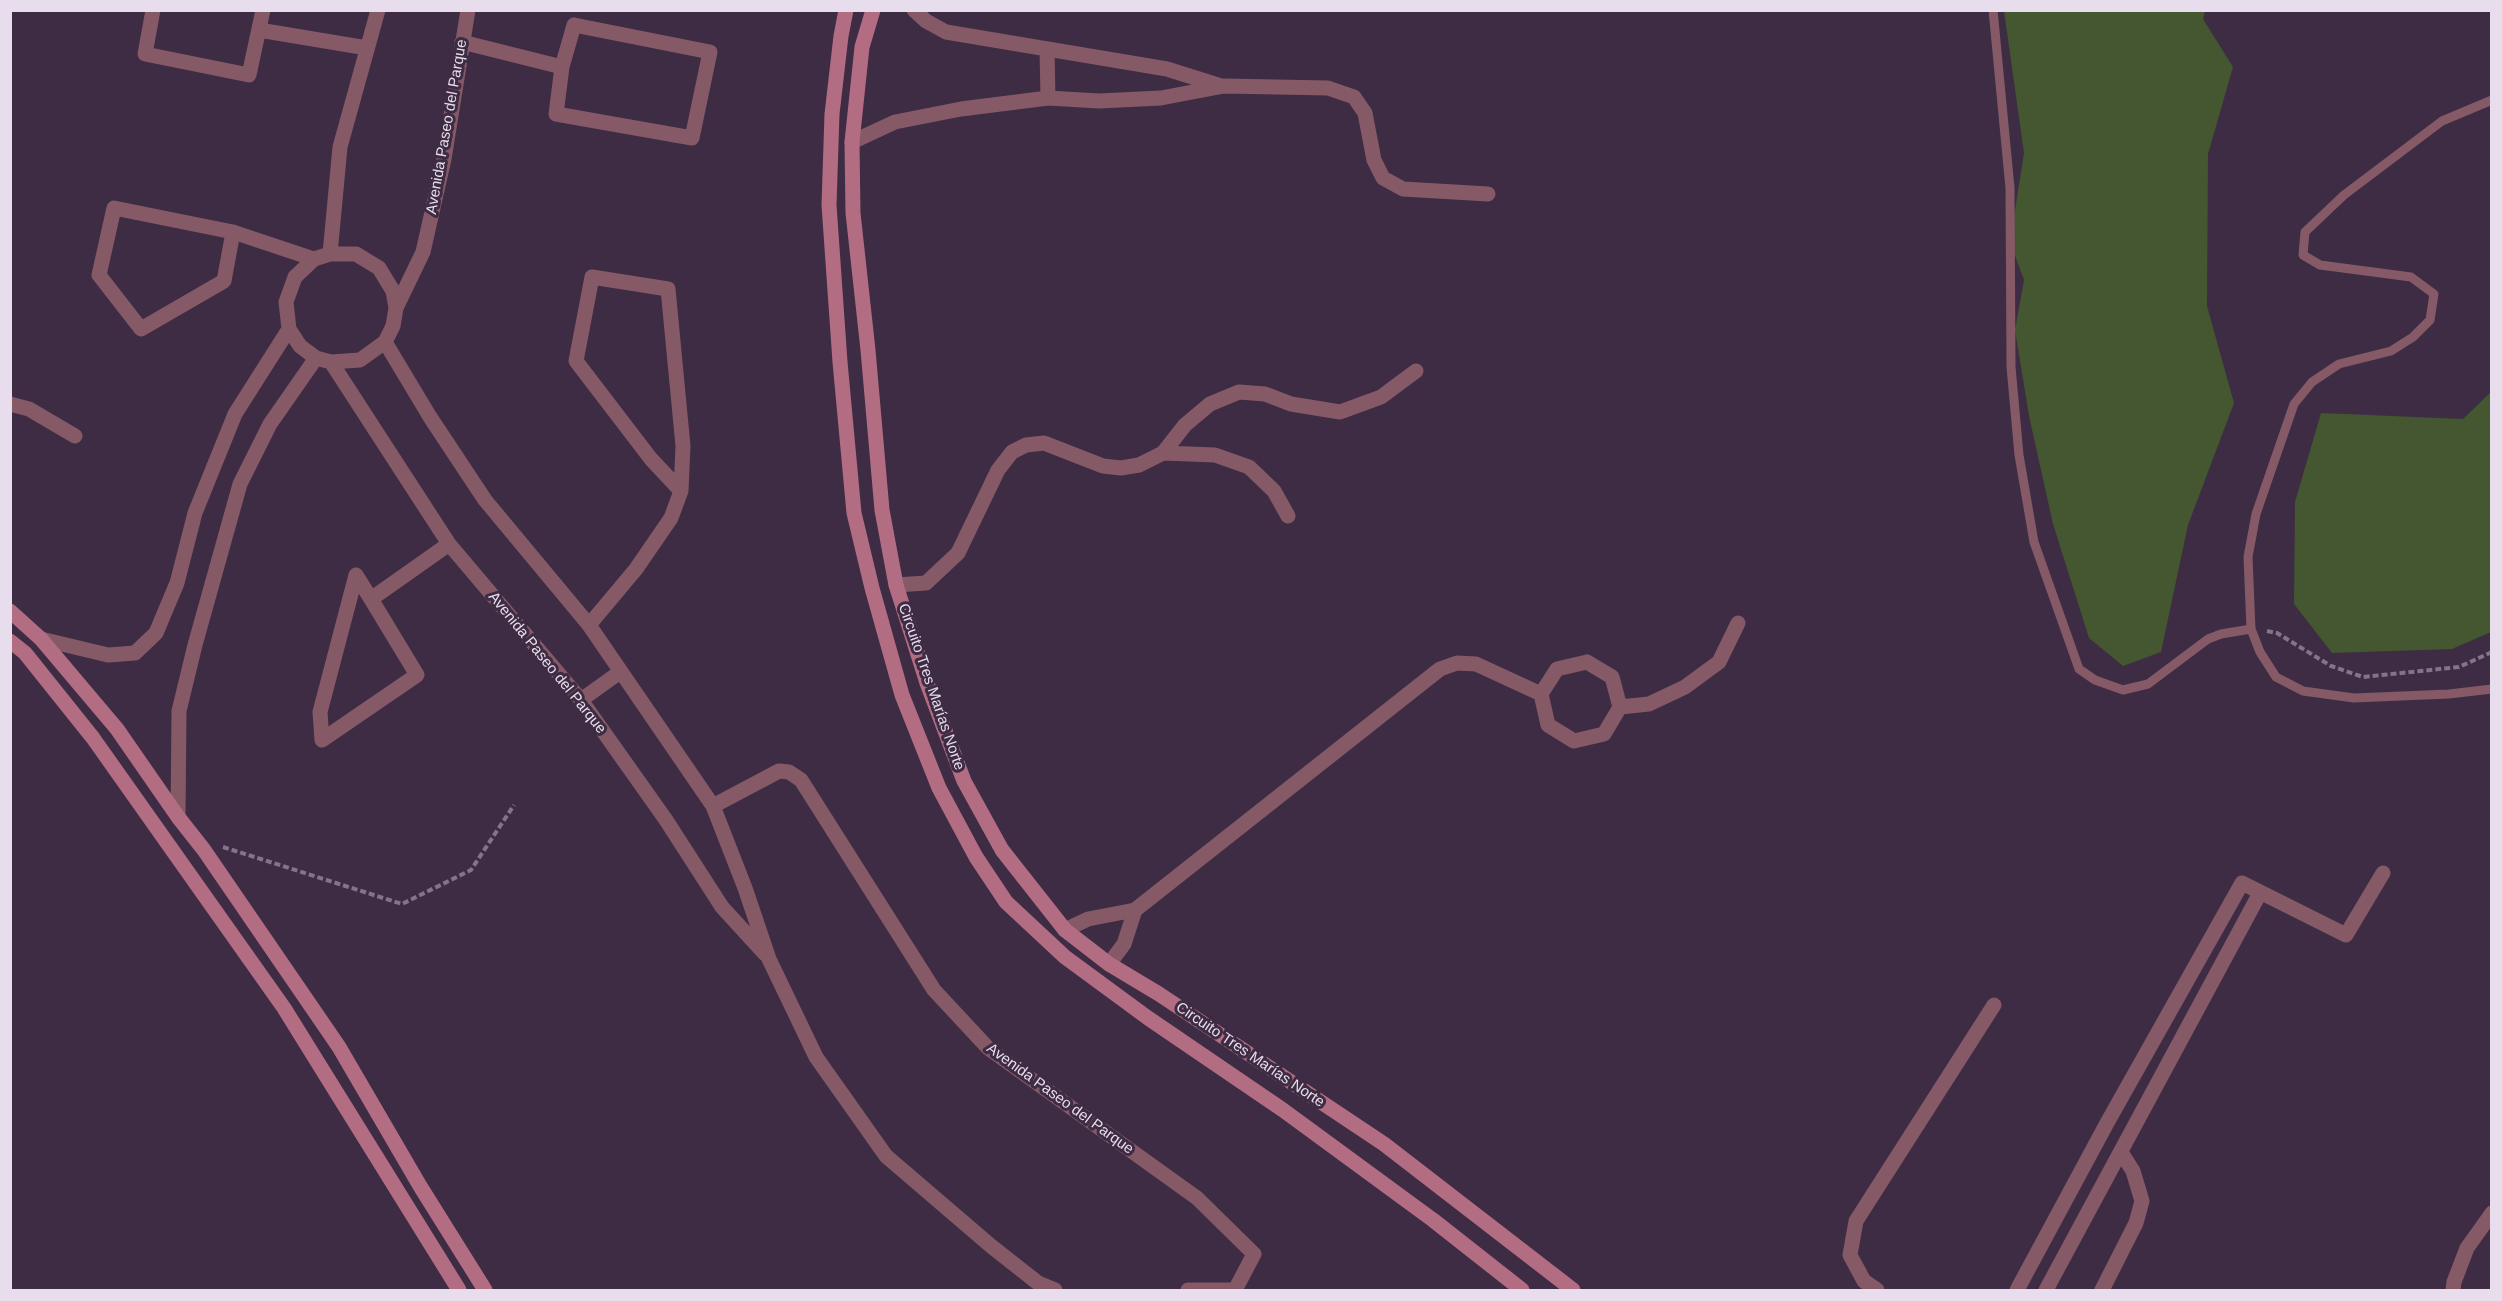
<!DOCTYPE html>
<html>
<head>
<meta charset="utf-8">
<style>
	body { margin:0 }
	#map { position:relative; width:2502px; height:1301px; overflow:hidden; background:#3d2c43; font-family:Helvetica,sans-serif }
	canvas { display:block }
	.frame { position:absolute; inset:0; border:12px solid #e8ddec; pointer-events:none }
</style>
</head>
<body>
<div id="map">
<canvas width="2502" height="1301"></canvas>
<div class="frame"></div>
</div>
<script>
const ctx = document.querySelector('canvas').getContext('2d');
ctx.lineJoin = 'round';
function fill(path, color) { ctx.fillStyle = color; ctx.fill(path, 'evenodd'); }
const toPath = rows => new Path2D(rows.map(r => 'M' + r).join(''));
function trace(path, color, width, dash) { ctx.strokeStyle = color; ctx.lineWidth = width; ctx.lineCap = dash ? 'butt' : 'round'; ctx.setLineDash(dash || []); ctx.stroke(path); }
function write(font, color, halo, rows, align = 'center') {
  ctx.font = font + ' Helvetica,sans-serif'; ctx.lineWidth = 6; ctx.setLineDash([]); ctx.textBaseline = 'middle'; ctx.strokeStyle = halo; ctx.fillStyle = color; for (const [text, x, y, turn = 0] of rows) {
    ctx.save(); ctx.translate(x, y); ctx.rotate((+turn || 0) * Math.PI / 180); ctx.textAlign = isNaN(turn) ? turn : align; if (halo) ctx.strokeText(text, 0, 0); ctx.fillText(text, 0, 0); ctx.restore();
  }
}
fill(toPath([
	[2004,11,2205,11,2203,19,2233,67,2208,154,2207,306,2234,403,2188,525,2161,652,2123,666,2089,638,2053,524,2029,416,2015,330,2024,280,2010,242,2024,153],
	[2491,392,2491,632,2452,649,2332,653,2294,604,2295,502,2321,413,2463,419]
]), '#445730');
trace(toPath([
	[2267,631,2277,633,2331,666,2363,677,2459,667,2492,652],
	[223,847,402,904,471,870,514,805]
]), '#837589', 4, [6, 3]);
trace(toPath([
	[1993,10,2010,188,2011,367,2019,455,2034,542,2079,669,2095,680,2123,690,2148,684,2208,639,2221,634,2251,629],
	[2492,100,2442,121,2344,195,2305,232,2303,255,2320,265,2411,277,2434,294,2430,320,2413,337,2391,351,2339,364,2312,382,2294,404,2256,514,2248,557,2251,629,2260,652,2276,677,2303,691,2354,698,2449,694,2492,689]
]), '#865967', 9);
trace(toPath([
	[153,10,145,54,249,75,263,10],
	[914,10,926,21,946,32,1167,69,1221,86],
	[574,25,710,52,692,138,556,114,562,67,574,25],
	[259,30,367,48],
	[462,42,562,67],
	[1047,50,1048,98],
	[852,142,895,122,961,109,1048,98,1099,101,1161,98,1224,86,1328,88,1354,97,1365,113,1374,160,1383,178,1403,189,1488,194],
	[233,232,224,281,141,329,99,275,114,208,233,232,314,259],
	[330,254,340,147,378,10],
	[396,308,393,291,379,268,356,254,330,254,314,259,295,277,286,302,289,329,300,346,316,358,331,362,360,360,385,342,393,326,396,308,423,252,444,159,468,10],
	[385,342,430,417,485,500,589,625,713,806,745,888,769,959,816,1057,886,1156,991,1246,1038,1283,1055,1290],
	[331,362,449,544,581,700,666,820,722,907,765,954],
	[10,404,29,409,75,436],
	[1163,453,1215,455,1249,467,1274,491,1288,516],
	[356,575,371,599,449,544],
	[896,585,926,583,958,553,998,470,1012,452,1026,445,1044,443,1103,466,1121,468,1139,465,1163,453,1185,425,1210,404,1239,392,1265,394,1291,404,1340,412,1381,397,1416,371],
	[589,625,636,569,671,518,681,491,683,446,668,289,592,277,576,361,651,459,681,491],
	[41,639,108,655,135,653,156,633,177,583,195,513,235,414,289,329],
	[1587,662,1612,677,1620,707,1604,734,1574,741,1548,725,1541,694,1557,669,1587,662],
	[581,700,620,672],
	[1620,707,1649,704,1685,687,1719,662,1738,623],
	[322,740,417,675,371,599],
	[322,740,320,712,356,575],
	[713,806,779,771,789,772,801,780,934,990,988,1048,1197,1198,1254,1254,1235,1290,1188,1290],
	[178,817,179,711,195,645,240,484,270,424,316,358],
	[1065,930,1088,919,1135,910,1440,669,1457,663,1476,664,1541,694],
	[1109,964,1124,944,1135,910],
	[1877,1290,1864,1281,1850,1255,1856,1221,1994,1005],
	[2017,1290,2107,1123,2242,883,2346,935,2383,873],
	[2046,1290,2260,893],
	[2102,1290,2136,1223,2142,1201,2133,1171,2121,1152],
	[2453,1290,2454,1282,2467,1248,2492,1213]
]), '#865967', 15);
trace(toPath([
	[846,10,841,36,832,114,829,205,840,362,854,513,872,588,902,695,939,788,976,857,1006,902,1065,957,1148,1018,1283,1110,1433,1220,1522,1290],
	[873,10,862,47,852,142,853,213,868,350,882,510,896,585,927,683,964,781,1002,850,1065,930,1109,964,1159,994,1384,1144,1573,1290],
	[10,611,41,639,117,729,178,817,204,850,339,1047,420,1186,485,1290],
	[10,641,25,653,93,738,284,1008,459,1290]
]), '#b36d83', 15);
write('15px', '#e8ddec', '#3d2c43', [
	["Avenida Paseo del Parque",447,127,-80],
	["Avenida Paseo del Parque",547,663,51],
	["Circuito Tres Marías Norte",931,687,71],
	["Circuito Tres Marías Norte",1250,1055,34],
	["Avenida Paseo del Parque",1060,1099,36]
]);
</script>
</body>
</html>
